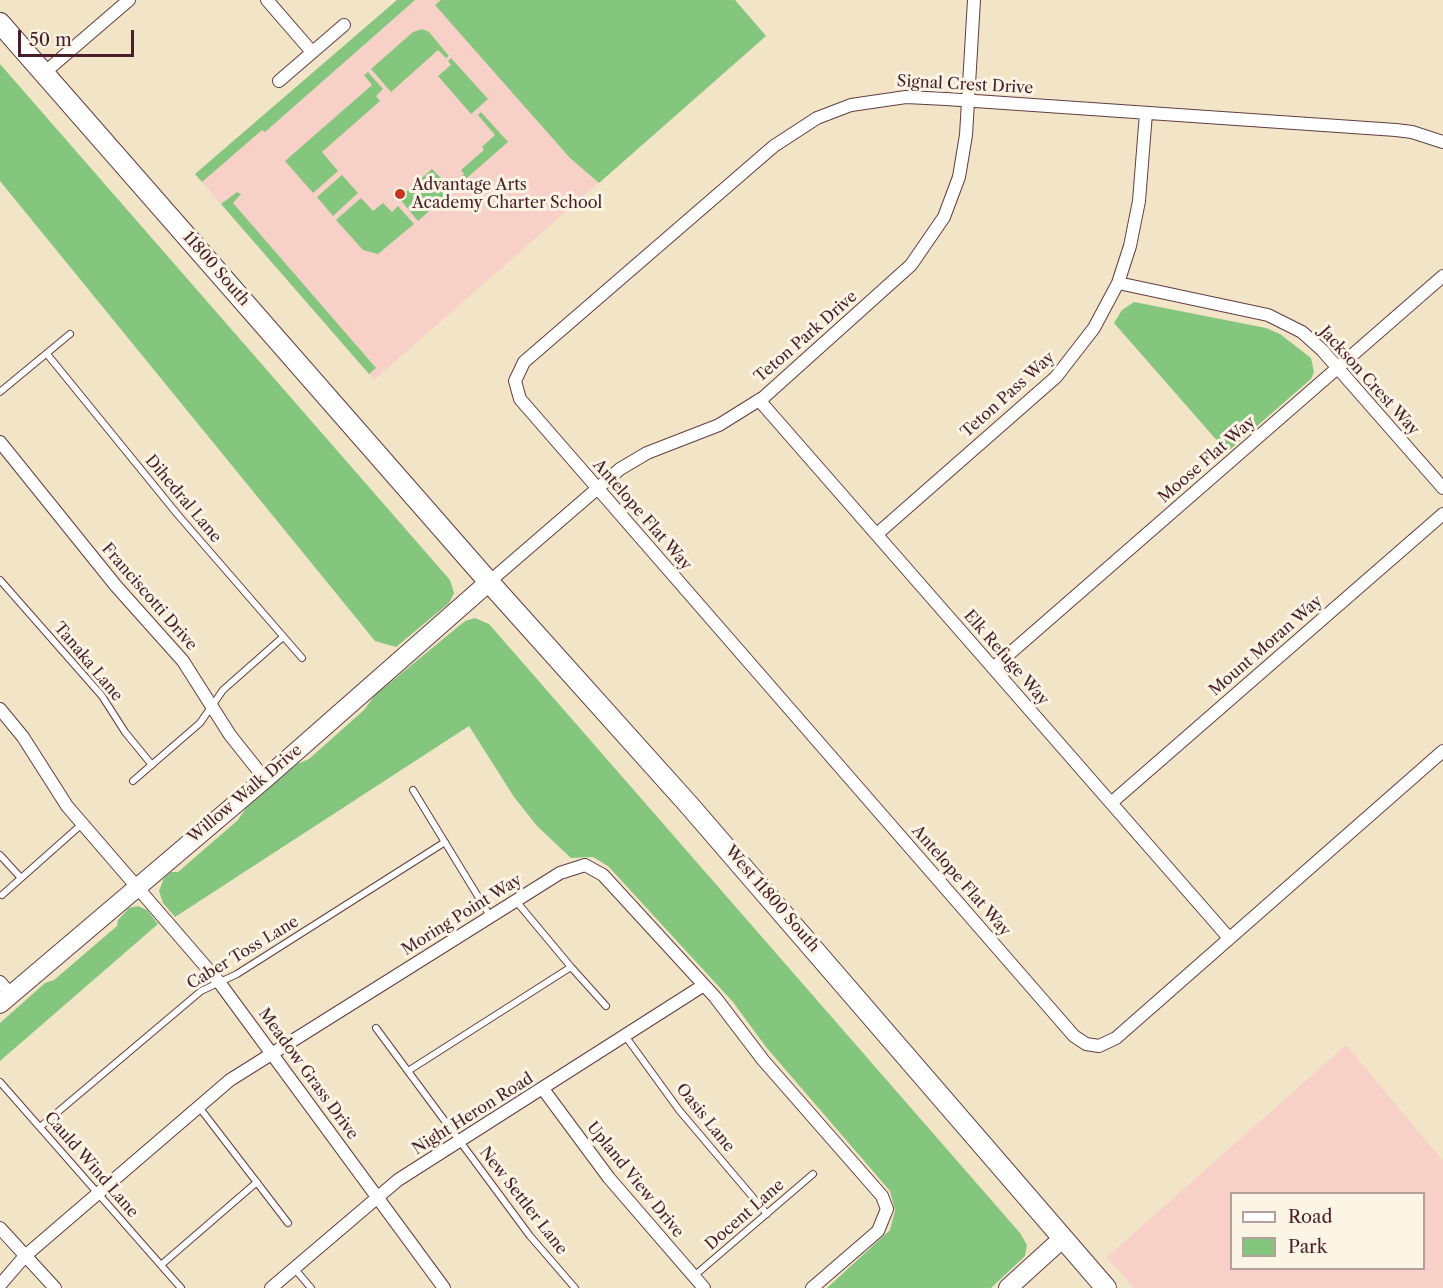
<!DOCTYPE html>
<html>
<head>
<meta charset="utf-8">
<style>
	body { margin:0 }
	#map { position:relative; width:1443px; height:1288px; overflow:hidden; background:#f2e4c6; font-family:"Libre Caslon Text",serif }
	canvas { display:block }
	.legend { position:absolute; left:1230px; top:1192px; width:195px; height:78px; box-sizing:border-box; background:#fcf5e5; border:2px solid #b59f9b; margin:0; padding:8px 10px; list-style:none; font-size:18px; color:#4a1f2b }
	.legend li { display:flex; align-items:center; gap:12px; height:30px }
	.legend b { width:30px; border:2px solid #b59f9b }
	.scale { position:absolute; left:18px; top:30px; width:116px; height:27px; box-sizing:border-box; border:3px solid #4a1f2b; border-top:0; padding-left:8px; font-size:18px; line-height:21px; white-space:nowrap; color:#4a1f2b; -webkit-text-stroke:4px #fcf5e5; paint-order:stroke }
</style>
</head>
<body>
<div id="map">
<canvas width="1443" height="1288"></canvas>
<ul class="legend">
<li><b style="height:8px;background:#fff"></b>Road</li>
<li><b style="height:16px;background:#85c67f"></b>Park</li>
</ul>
<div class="scale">50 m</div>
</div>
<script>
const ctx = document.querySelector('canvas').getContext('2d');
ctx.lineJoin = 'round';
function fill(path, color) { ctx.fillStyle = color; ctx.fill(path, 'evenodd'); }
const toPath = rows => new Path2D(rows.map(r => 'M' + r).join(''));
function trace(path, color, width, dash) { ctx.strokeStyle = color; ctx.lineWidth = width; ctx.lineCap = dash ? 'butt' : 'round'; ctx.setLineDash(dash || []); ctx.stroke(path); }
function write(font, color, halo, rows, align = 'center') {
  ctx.font = font + ' "Libre Caslon Text",serif'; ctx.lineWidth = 6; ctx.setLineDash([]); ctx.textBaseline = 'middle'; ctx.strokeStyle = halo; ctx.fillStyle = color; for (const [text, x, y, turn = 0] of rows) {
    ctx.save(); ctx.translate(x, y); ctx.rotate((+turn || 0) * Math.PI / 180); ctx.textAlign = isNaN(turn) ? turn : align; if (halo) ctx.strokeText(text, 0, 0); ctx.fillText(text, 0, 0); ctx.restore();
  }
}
fill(toPath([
	[397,0,735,0,766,36,374,380,195,174],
	[1346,1045,1443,1161,1443,1288,1134,1288,1107,1257],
	[1232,1194,1424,1194,1424,1268,1232,1268]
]), '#f7d1c8');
fill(toPath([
	[397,0,415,0,265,132,262,130,202,182,195,174],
	[441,0,735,0,766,36,599,183,570,158,442,13,435,5],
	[422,29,429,32,449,56,446,58,438,50,391,92,371,69,413,32],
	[451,58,488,99,471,114,438,76,451,65,448,61],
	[0,64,450,580,454,593,449,603,396,647,375,641,0,181],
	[368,72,383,89,376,96,380,101,322,152,338,171,313,193,285,161,372,85,364,75],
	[481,112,508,142,460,184,457,180,464,174,461,170,484,150,482,147,495,135,478,115],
	[432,169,453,190,418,221,399,198],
	[342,175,358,193,333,216,317,197],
	[237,192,241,194,233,203,376,368,369,374,221,204],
	[361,198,373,211,383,203,392,212,398,206,414,224,378,254,363,250,336,220],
	[1134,302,1266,328,1280,334,1311,358,1314,372,1311,379,1227,452,1114,323,1122,310],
	[475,618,489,624,1020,1233,1027,1245,1025,1256,991,1288,827,1288,890,1230,895,1210,890,1191,766,1047,733,1002,608,866,593,857,571,858,537,826,514,797,469,726,175,917,163,903,159,891,164,878,171,872,178,872,238,820,246,808,297,764,309,759,364,710,375,695,465,621],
	[138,906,147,910,158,924,0,1061,0,1023,45,983,54,980,117,926,118,920,129,908]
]), '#85c67f');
const lane = toPath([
	[47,354,178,515,302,658],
	[0,392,70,334],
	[0,580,102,696,125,732,152,765],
	[133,781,200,723,223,690,283,637],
	[413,790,490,916],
	[0,855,21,878],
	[2,895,82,824],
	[516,901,571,967,606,1006],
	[376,1028,530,1236,575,1288],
	[626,1037,679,1110,767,1214],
	[408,1071,571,967],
	[0,1082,181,1288],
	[199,1107,288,1223],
	[40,1127,201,991,237,974,445,842],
	[161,1265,257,1182],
	[294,1268,311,1288],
	[694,1276,813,1174]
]);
const street = toPath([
	[267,0,312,52],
	[44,73,129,0],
	[279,81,344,25],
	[1443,142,1412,132,1396,130,946,99,906,97,851,105,817,118,774,146,524,362,515,381,520,399,1074,1036,1086,1044,1099,1046,1116,1038,1443,751],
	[1118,283,1268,315,1302,332,1322,350,1443,488],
	[759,400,1229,938],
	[0,442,116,586,183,661,230,735,265,779],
	[877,534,1056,377,1094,328,1118,283,1130,246,1139,201,1146,113],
	[489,582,620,469,647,453,719,425,764,397,911,265,944,217,959,177,966,135,974,0],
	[993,668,1443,276],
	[0,709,23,737,67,806,219,982,444,1288],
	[1111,803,1443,514],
	[0,982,11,995],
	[543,1089,609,1178,704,1288],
	[0,1228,55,1288],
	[0,1285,25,1256,230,1080,560,873,585,865,603,875,715,997,763,1060,882,1196,887,1209,878,1231,812,1288],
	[271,1288,398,1180,704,985]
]);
const secondary = toPath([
	[0,1004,265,779,489,582],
	[1008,1288,1063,1238]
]);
const primary = toPath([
	[0,23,489,582,689,805,1106,1288]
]);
trace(lane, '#633d42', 8);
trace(street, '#633d42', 14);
trace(secondary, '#633d42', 20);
trace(primary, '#633d42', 22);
trace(lane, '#fff', 6);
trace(street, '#fff', 12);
trace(secondary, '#fff', 18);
trace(primary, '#fff', 20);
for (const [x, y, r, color] of [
	[400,194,6,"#c8321e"]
]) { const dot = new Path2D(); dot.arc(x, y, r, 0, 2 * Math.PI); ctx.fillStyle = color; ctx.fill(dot); trace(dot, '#fcf5e5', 2); }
write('16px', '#4a1f2b', '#fcf5e5', [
	["Signal Crest Drive",965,85,3],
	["11800 South",216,269,49],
	["Teton Park Drive",806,337,-41],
	["Jackson Crest Way",1369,381,48],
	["Teton Pass Way",1008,395,-42],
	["Moose Flat Way",1207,460,-41],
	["Dihedral Lane",183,499,50],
	["Antelope Flat Way",642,515,49],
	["Franciscotti Drive",149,597,49],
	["Mount Moran Way",1266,646,-41],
	["Elk Refuge Way",1006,658,49],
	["Tanaka Lane",88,662,50],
	["Willow Walk Drive",245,794,-40],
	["Antelope Flat Way",961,881,49],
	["West 11800 South",772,899,49],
	["Moring Point Way",462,915,-32],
	["Caber Toss Lane",243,953,-31],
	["Meadow Grass Drive",308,1074,54],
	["Night Heron Road",473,1114,-32],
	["Oasis Lane",705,1118,51],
	["Cauld Wind Lane",91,1165,49],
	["Upland View Drive",635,1180,51],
	["New Settler Lane",523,1201,52],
	["Docent Lane",745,1215,-41]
]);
write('16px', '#4a1f2b', '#fcf5e5', [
	["Advantage Arts",412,185],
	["Academy Charter School",412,203]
], 'left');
</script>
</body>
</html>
